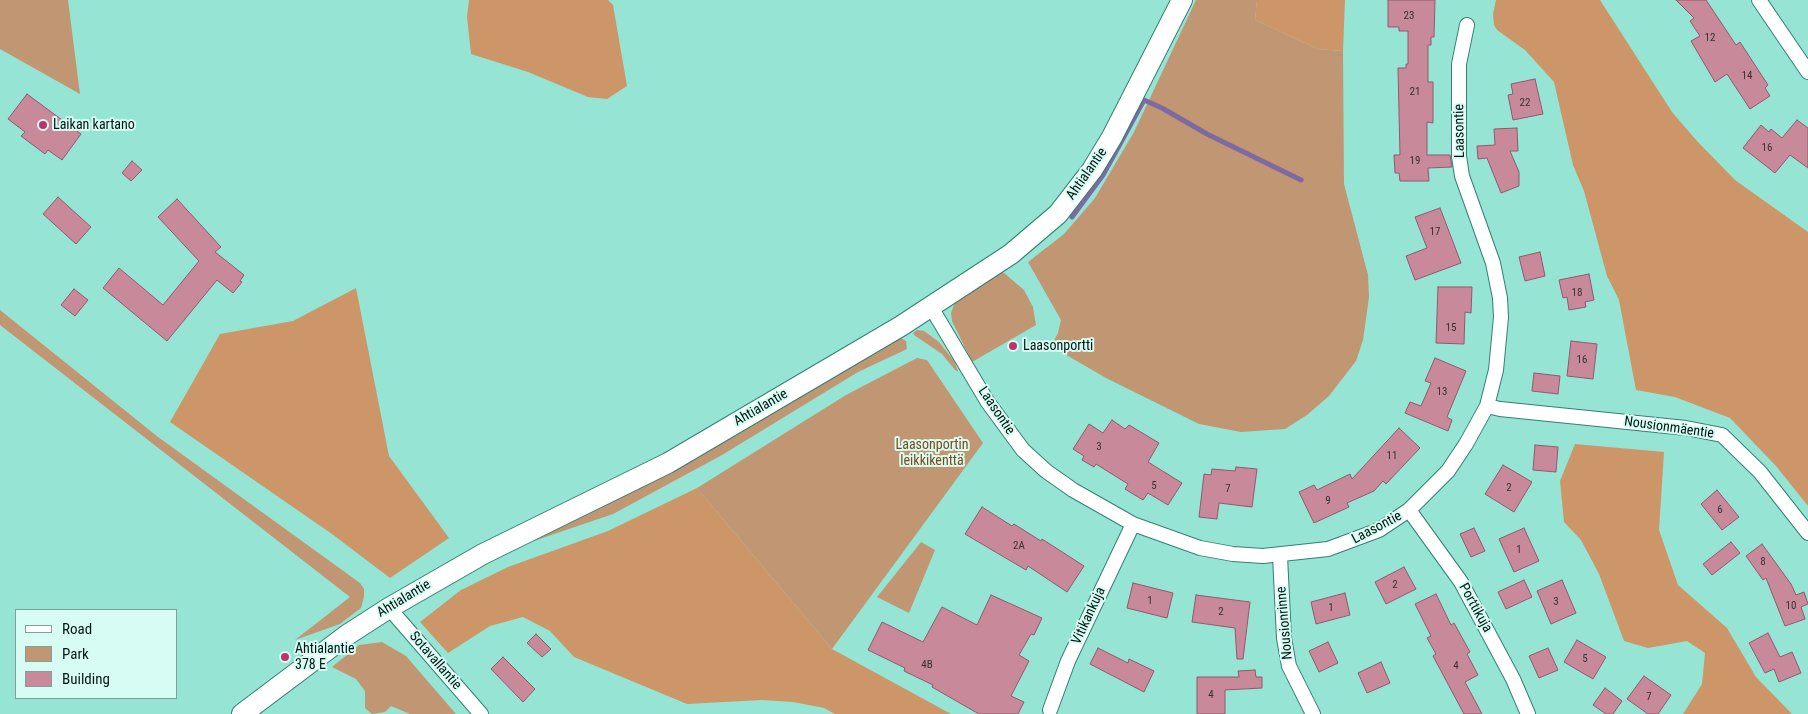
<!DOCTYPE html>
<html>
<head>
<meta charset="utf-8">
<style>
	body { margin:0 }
	#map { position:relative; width:1808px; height:714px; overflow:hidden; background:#96e4d4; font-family:"Roboto Condensed",sans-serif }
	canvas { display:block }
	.legend { position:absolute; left:15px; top:609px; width:162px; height:90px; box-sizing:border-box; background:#d7fcf4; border:1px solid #81a09a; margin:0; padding:6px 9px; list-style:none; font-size:15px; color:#001612 }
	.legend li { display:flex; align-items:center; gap:10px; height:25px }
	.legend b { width:25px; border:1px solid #81a09a }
</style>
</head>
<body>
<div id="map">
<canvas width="1808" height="714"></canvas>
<ul class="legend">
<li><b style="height:6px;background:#fff"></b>Road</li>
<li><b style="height:14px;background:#c19673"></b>Park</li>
<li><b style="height:14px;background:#c8899b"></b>Building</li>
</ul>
</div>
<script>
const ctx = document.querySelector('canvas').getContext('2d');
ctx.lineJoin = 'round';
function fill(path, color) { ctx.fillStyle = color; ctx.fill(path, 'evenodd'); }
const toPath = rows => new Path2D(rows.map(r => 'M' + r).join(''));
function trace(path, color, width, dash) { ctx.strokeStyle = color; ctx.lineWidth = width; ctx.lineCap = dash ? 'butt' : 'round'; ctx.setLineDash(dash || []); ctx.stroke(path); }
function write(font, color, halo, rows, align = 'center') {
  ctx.font = font + ' "Roboto Condensed",sans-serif'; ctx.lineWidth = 4; ctx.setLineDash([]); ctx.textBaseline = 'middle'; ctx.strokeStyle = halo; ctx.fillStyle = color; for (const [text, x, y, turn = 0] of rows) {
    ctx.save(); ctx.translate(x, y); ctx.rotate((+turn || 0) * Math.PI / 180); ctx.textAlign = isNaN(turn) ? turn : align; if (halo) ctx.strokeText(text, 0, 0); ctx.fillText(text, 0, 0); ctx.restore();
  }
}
fill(toPath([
	[0,0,68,0,80,94,0,49],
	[1196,0,1257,0,1255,20,1318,49,1343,51,1344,184,1368,275,1369,297,1363,340,1356,361,1329,396,1307,415,1285,429,1241,432,1199,424,1106,378,1051,346,1058,333,1061,320,1028,262,1064,234,1095,198,1134,132],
	[1003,272,1024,290,1033,307,1036,325,972,362,952,321,951,313,955,302],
	[0,310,158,437,360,583,364,589,364,597,361,608,340,624,295,640,350,597,0,325],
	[917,330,924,331,939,342,954,361,958,371,956,371,942,354,914,335,913,333],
	[899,337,906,341,907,349,858,372,722,455,613,514,522,545,698,458],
	[917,358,927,360,983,443,832,649,697,488,846,395],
	[921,542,935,550,909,613,877,597],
	[382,642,406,656,456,714,410,714,391,706,385,712,372,714,365,708,365,691,356,679,332,667,359,645]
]), '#c19673');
fill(toPath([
	[469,0,608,0,613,5,627,86,607,99,588,97,528,72,471,54,467,17],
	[1257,0,1345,0,1343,51,1318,49,1255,20],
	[1496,0,1600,0,1672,112,1697,141,1735,180,1808,232,1808,506,1776,466,1730,418,1675,397,1636,390,1619,300,1607,276,1584,191,1573,165,1554,82,1525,50,1497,30,1494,25,1493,14],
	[356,288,389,456,449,538,390,578,332,534,170,422,220,334,293,321],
	[1575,444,1664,452,1659,530,1678,585,1727,628,1756,677,1792,714,1683,714,1702,684,1705,653,1687,641,1648,648,1624,641,1599,574,1581,540,1564,522,1560,481],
	[697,488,832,649,951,714,835,714,824,708,793,702,762,700,687,704,574,657,550,631,523,617,490,626,448,653,420,622,461,590,508,567,608,531]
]), '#cc9668');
trace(toPath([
	[1072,217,1103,175,1144,100,1162,108,1207,134,1301,180]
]), '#7f69a3', 5);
const building = toPath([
	[1388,0,1435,0,1434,37,1431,37,1431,45,1428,45,1428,82,1433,82,1433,123,1427,122,1427,155,1450,155,1452,167,1428,168,1429,181,1400,181,1399,173,1395,173,1394,155,1400,155,1398,68,1406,68,1406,64,1408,64,1408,31,1399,31,1399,27,1388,27,1388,0],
	[1676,0,1706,0,1736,45,1740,42,1768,85,1765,88,1770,96,1750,109,1727,74,1715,82,1691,41,1700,36,1690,21,1694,18,1676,0],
	[1535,79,1543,114,1513,120,1508,95,1513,94,1511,84,1535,79],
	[27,94,81,134,62,160,48,150,45,154,21,136,25,132,8,119,27,94],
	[1797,120,1808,128,1808,168,1790,155,1775,173,1743,148,1761,125,1769,132,1771,129,1782,138,1797,120],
	[1517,128,1518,151,1510,151,1519,172,1519,186,1501,193,1487,158,1478,159,1477,146,1495,145,1494,129,1517,128],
	[132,161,142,170,131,181,122,173,132,161],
	[58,197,91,227,76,244,43,214,58,197],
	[177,199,221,247,215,252,244,275,240,281,242,282,233,293,217,280,167,341,103,288,119,268,163,305,199,261,158,217,177,199],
	[1440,208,1461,263,1415,280,1406,256,1427,248,1415,217,1440,208],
	[1540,252,1545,276,1525,281,1519,257,1540,252],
	[1589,274,1594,300,1585,302,1586,307,1569,310,1567,297,1563,298,1559,280,1589,274],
	[1438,287,1472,287,1471,313,1465,312,1464,344,1436,343,1438,287],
	[74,289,88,300,75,316,61,305,74,289],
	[1571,341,1597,344,1593,379,1567,376,1571,341],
	[1435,358,1466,371,1447,417,1452,420,1448,431,1405,413,1410,402,1421,406,1431,383,1425,381,1435,358],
	[1534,373,1560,376,1558,394,1532,391,1534,373],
	[1112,420,1125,429,1129,425,1159,443,1148,462,1182,483,1168,505,1148,493,1143,500,1125,489,1128,484,1096,464,1094,467,1082,460,1084,456,1073,449,1089,424,1103,433,1112,420],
	[1399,428,1420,448,1386,484,1383,481,1374,491,1347,503,1349,507,1314,523,1299,492,1314,485,1317,490,1350,474,1352,479,1399,428],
	[1535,445,1558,447,1556,472,1533,470,1535,445],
	[1503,465,1532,482,1514,512,1485,494,1503,465],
	[1236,467,1257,469,1252,507,1219,503,1217,519,1199,517,1204,474,1211,475,1212,469,1235,471,1236,467],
	[1717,490,1739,517,1722,530,1701,504,1717,490],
	[982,507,1012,526,1014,524,1041,541,1042,539,1084,566,1067,592,1028,566,1026,570,965,534,982,507],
	[1474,528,1485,551,1471,557,1460,534,1474,528],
	[1524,528,1539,561,1514,572,1499,539,1524,528],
	[1731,542,1740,553,1712,575,1703,564,1731,542],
	[1762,544,1791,584,1796,595,1804,592,1808,604,1801,607,1805,619,1785,626,1766,578,1763,580,1746,556,1762,544],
	[1404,567,1416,589,1386,604,1375,582,1404,567],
	[1524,580,1532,597,1506,609,1498,592,1524,580],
	[1562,580,1576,613,1551,624,1537,591,1562,580],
	[1133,583,1173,593,1167,618,1127,608,1133,583],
	[1345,593,1350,615,1316,624,1311,602,1345,593],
	[1436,594,1451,625,1454,623,1470,652,1467,654,1478,675,1465,682,1482,714,1464,714,1433,656,1436,654,1427,638,1431,636,1415,604,1436,594],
	[991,595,1042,618,1034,635,1031,634,1019,655,1029,661,1011,696,1024,702,1018,714,979,714,932,687,933,685,904,671,905,668,868,650,882,622,923,642,942,607,977,625,991,595],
	[1196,595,1250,602,1243,659,1237,659,1235,628,1192,622,1196,595],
	[1768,633,1780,657,1792,652,1801,673,1779,682,1774,669,1765,673,1749,643,1768,633],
	[536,634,551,649,542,657,527,643,536,634],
	[1577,640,1606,657,1593,679,1564,662,1577,640],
	[1328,642,1338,663,1319,672,1309,651,1328,642],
	[1098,648,1128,663,1129,659,1154,671,1144,692,1090,664,1098,648],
	[1548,648,1558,670,1539,678,1529,656,1548,648],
	[503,657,535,689,523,702,491,669,503,657],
	[1381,662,1390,683,1367,693,1358,673,1381,662],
	[1255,670,1256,677,1262,677,1262,688,1225,690,1225,714,1197,714,1197,677,1239,677,1238,671,1255,670],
	[1644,676,1671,695,1658,714,1648,714,1627,699,1644,676],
	[1605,688,1622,701,1613,714,1606,714,1593,705,1605,688]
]);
fill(building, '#c8899b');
trace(building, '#92586a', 1);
const street = toPath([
	[1759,0,1808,72],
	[931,307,987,401,1023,450,1046,471,1073,490,1133,524,1200,548,1233,554,1263,556,1328,549,1379,530,1409,510,1448,471,1466,444,1487,406,1496,370,1501,317,1500,298,1493,263,1462,176,1459,156,1459,64,1467,25],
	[1487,406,1500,409,1686,428,1722,435,1760,472,1808,533],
	[1409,510,1461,582,1513,679,1528,714],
	[1280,556,1284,638,1289,666,1313,714],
	[389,608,481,714],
	[1050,710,1068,661,1133,524]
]);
const secondary = toPath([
	[242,714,347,635,389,608,483,554,668,463,901,326,1011,254,1058,214,1092,170,1112,137,1182,0]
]);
trace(street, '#318174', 16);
trace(secondary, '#318174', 22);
trace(street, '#fff', 14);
trace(secondary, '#fff', 20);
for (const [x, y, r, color] of [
	[43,125,5,"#be336b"],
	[1013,346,5,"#be336b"],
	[285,657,5,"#be336b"]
]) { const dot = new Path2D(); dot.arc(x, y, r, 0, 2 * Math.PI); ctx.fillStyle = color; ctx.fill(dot); trace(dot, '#d7fcf4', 2); }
write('11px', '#323334', null, [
	["23",1409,16],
	["12",1710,38],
	["14",1747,76],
	["21",1415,92],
	["22",1525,103],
	["16",1767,148],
	["19",1415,161],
	["17",1435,232],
	["18",1577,293],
	["15",1451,328],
	["16",1582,360],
	["13",1442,392],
	["3",1099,447],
	["11",1392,456],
	["5",1154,486],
	["2",1509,488],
	["7",1228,489],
	["9",1328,501],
	["6",1720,510],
	["2A",1019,546],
	["1",1519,550],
	["8",1763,562],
	["2",1395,585],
	["1",1150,601],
	["3",1556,602],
	["10",1791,606],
	["1",1331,608],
	["2",1221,612],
	["5",1585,659],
	["4B",927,665],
	["4",1456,666],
	["4",1211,695],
	["7",1649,697]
]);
write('14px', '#001612', '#d7fcf4', [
	["Laikan kartano",53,125],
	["Laasonportti",1023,346],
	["Ahtialantie",295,649],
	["378 E",295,665]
], 'left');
write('14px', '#001612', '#d7fcf4', [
	["Laasontie",1460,131,-91],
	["Ahtialantie",1087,174,-55],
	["Ahtialantie",761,408,-30],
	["Laasontie",996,411,56],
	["Nousionmäentie",1669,428,8],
	["Laasontie",1377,528,-28],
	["Ahtialantie",404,599,-31],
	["Porttikuja",1475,608,61],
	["Vitikankuja",1089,616,-65],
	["Nousionrinne",1285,623,-95],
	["Sotavallantie",435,661,49]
]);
write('14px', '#7d4914', '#d7fcf4', [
	["Laasonportin",932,445],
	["leikkikenttä",932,461]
]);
</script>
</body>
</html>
